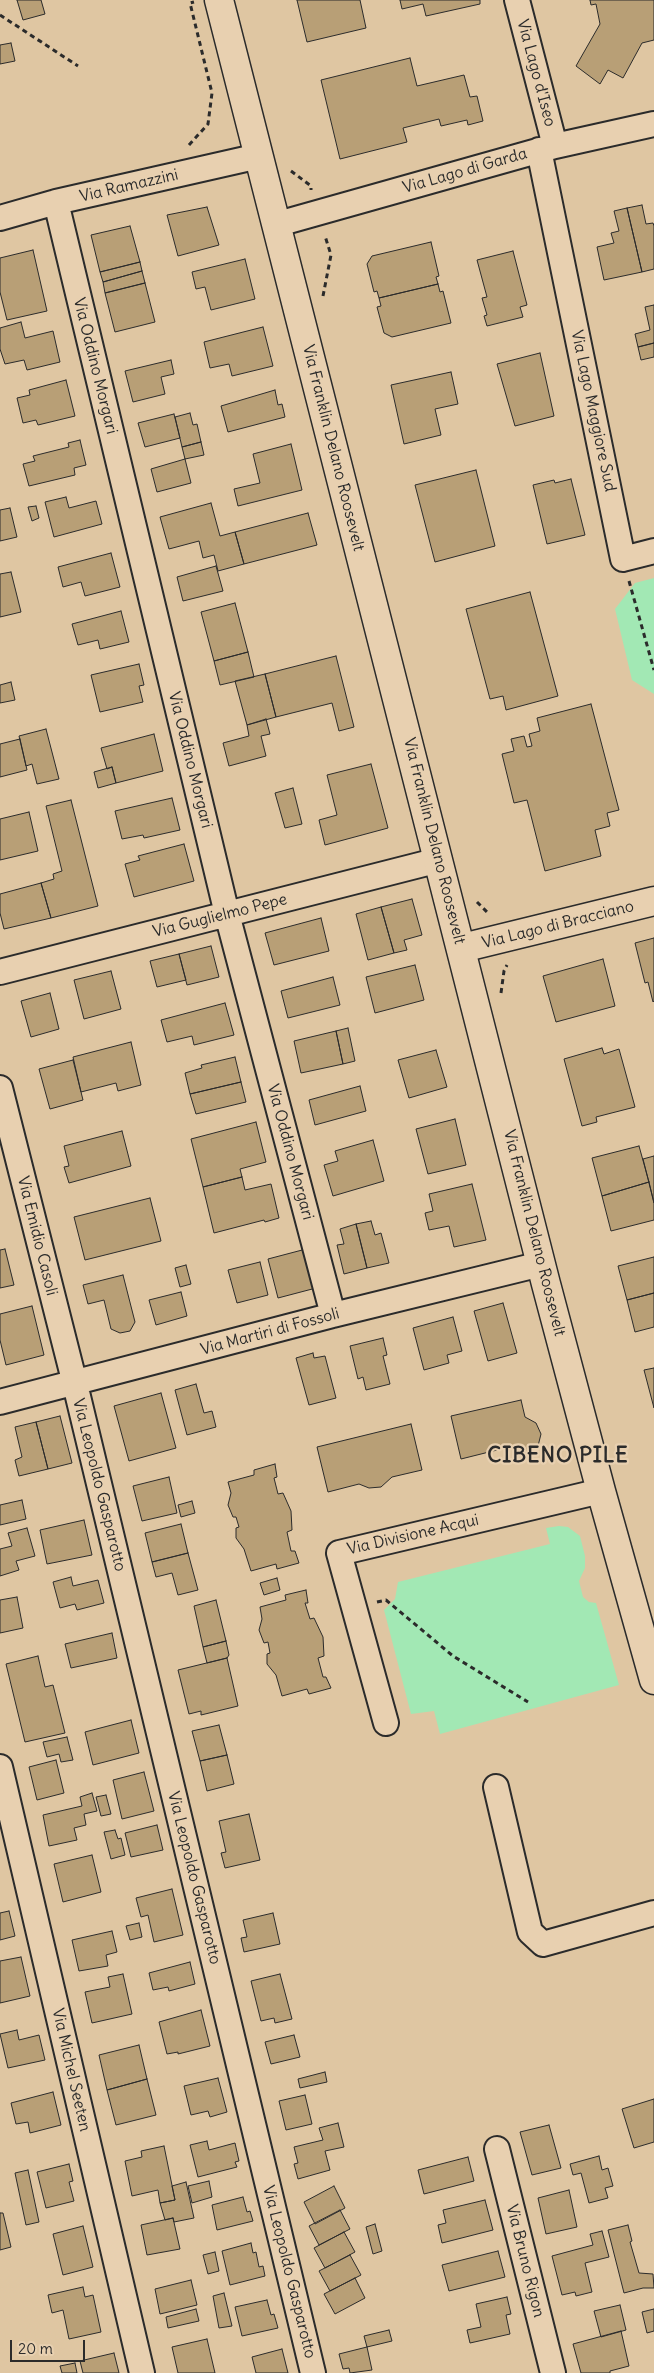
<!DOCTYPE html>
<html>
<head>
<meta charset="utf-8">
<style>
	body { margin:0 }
	#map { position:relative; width:654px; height:2373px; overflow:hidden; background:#dfc6a2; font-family:Delius,sans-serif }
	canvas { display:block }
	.scale { position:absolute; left:10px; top:2340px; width:75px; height:22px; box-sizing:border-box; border:2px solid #2b2b2b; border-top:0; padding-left:6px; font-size:15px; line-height:18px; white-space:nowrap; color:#2b2b2b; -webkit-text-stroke:4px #e8d0b0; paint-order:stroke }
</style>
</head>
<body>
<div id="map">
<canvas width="654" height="2373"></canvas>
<div class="scale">20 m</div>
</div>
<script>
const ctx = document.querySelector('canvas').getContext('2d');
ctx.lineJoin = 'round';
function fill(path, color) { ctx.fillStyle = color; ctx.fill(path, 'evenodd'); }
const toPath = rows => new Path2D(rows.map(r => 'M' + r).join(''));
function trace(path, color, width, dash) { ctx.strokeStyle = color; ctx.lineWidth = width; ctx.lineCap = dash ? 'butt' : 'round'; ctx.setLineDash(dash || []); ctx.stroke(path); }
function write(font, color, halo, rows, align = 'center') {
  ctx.font = font + ' Delius,sans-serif'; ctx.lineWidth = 4.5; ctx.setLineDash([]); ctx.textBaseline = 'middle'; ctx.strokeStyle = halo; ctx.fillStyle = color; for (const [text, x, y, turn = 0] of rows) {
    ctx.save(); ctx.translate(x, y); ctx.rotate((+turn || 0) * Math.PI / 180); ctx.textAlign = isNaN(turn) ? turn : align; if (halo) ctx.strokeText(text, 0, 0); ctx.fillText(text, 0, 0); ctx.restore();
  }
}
fill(toPath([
	[654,578,654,694,632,680,615,609,635,583],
	[559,1526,568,1527,580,1536,585,1556,585,1568,579,1581,583,1597,589,1602,596,1603,619,1685,440,1734,434,1711,411,1714,384,1610,395,1599,398,1582,550,1544,546,1528]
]), '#a2e8b4');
const building = toPath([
	[17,0,41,0,45,14,23,20,17,0],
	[297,0,360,0,366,28,307,42,297,0],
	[400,0,480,0,480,4,426,16,423,4,402,9,400,0],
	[590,0,654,0,654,40,642,43,623,78,608,70,600,84,576,66,600,24,596,4,591,5,590,0],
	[11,43,15,61,0,64,0,45,11,43],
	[410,58,417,86,464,75,470,97,477,96,483,121,468,125,467,120,441,126,439,119,403,128,407,142,340,159,321,80,410,58],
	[642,205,646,224,653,223,654,226,654,269,642,272,627,208,642,205],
	[207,207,219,245,178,256,167,215,207,207],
	[627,208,642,272,604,280,597,247,614,243,611,233,619,231,614,211,627,208],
	[130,226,140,262,100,272,91,235,130,226],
	[431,242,439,276,436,277,438,284,379,298,377,291,374,292,367,264,372,256,431,242],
	[33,250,47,311,7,320,0,292,0,258,33,250],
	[513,251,527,305,520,307,523,317,487,326,484,316,487,315,482,298,487,297,477,260,513,251],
	[245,259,255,299,211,310,205,287,196,289,192,272,245,259],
	[140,262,142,271,103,282,100,272,140,262],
	[142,271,145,283,105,293,103,282,142,271],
	[145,283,155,322,115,332,105,293,145,283],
	[438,284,440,292,443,291,451,323,392,337,384,333,377,307,381,306,379,298,438,284],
	[654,305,654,343,638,347,635,334,650,330,645,307,654,305],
	[21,322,25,338,53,331,60,362,27,370,24,360,5,364,0,349,0,328,21,322],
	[263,327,273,366,232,376,229,364,210,368,204,342,263,327],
	[654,343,654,357,641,360,638,347,654,343],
	[540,353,554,416,515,426,497,364,540,353],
	[171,360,174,374,161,377,165,394,133,402,125,371,171,360],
	[451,372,458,404,435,409,441,435,404,444,391,385,451,372],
	[66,380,75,416,38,425,36,420,23,423,17,398,30,395,29,390,66,380],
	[275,390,278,405,282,404,285,417,228,432,221,406,275,390],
	[190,413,193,425,197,424,201,442,182,447,175,417,190,413],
	[174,414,180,438,145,447,138,423,174,414],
	[80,440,86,465,74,468,75,475,29,486,23,464,35,461,33,456,69,447,68,443,80,440],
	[201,442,204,455,185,459,182,447,201,442],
	[291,444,302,490,238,506,234,489,260,483,253,454,291,444],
	[185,459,191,483,157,492,151,469,185,459],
	[476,470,495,546,435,562,415,485,476,470],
	[571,479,585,535,547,544,533,485,554,480,555,483,571,479],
	[66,497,69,508,96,501,102,524,54,537,45,502,66,497],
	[211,503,220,536,235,532,244,564,218,571,214,555,203,558,199,541,169,549,160,517,211,503],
	[36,506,39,518,32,521,28,507,36,506],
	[10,508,17,537,0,541,0,510,10,508],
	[308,513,317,545,244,564,235,532,308,513],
	[111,553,120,587,85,596,81,582,63,587,58,567,111,553],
	[216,566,223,591,183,601,177,577,216,566],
	[11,572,21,612,0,617,0,574,11,572],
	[530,592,558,696,506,710,503,696,490,699,466,609,530,592],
	[235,603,248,652,214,661,201,612,235,603],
	[121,611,129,642,100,649,98,640,78,645,72,624,121,611],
	[248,652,254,677,220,685,214,661,248,652],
	[336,656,354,727,339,731,332,703,276,717,265,674,336,656],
	[139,664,144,685,139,686,143,702,100,712,91,675,139,664],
	[265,674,276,717,247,725,235,681,265,674],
	[11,682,15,700,0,703,0,685,11,682],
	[591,704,619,810,607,813,610,826,595,830,601,856,545,871,527,800,514,803,502,754,514,751,511,739,524,736,527,747,532,746,529,734,540,731,537,718,591,704],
	[266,719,270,734,261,736,266,756,229,766,223,743,249,736,247,725,266,719],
	[46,729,59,779,37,784,32,764,26,766,19,736,46,729],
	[154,734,163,771,116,783,112,767,107,769,101,748,154,734],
	[20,739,27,770,0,777,0,744,20,739],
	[371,764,388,828,325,845,319,820,337,815,327,775,371,764],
	[112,767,116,783,98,788,94,772,112,767],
	[293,788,302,824,285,828,275,793,293,788],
	[172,798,180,830,144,838,143,835,122,839,115,811,172,798],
	[71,800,98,906,51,918,41,883,54,879,53,874,62,871,46,806,71,800],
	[29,812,38,851,0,860,0,819,29,812],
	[184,844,194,881,134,897,125,864,140,860,138,856,184,844],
	[41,883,51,918,4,929,0,913,0,894,41,883],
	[412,899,422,935,404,940,407,950,394,953,381,907,412,899],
	[381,907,394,953,368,960,356,914,381,907],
	[321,918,329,951,274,965,265,933,321,918],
	[654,938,654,1001,653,1002,648,982,645,983,635,943,654,938],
	[211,946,219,977,187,985,179,954,211,946],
	[179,954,186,980,157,987,150,961,179,954],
	[603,959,615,1006,556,1022,543,976,603,959],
	[415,965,424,1000,375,1013,366,977,415,965],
	[111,971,121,1009,84,1019,74,980,111,971],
	[333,977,340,1005,288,1018,281,991,333,977],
	[50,993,59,1029,31,1037,21,1001,50,993],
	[225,1003,234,1035,194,1045,192,1036,167,1042,161,1020,225,1003],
	[348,1028,355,1061,343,1064,336,1031,348,1028],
	[336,1031,343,1064,301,1073,294,1041,336,1031],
	[131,1042,141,1085,118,1091,116,1083,81,1092,73,1057,131,1042],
	[602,1048,604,1054,619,1049,635,1107,596,1117,597,1122,582,1126,564,1059,602,1048],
	[436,1050,447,1087,409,1098,398,1060,436,1050],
	[235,1057,241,1082,190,1094,185,1073,202,1068,201,1065,235,1057],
	[73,1060,83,1100,50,1109,39,1069,73,1060],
	[241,1082,246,1102,196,1114,190,1094,241,1082],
	[360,1086,366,1111,315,1125,309,1100,360,1086],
	[455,1119,466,1165,428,1174,416,1129,455,1119],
	[256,1122,266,1162,240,1169,242,1177,203,1187,191,1139,256,1122],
	[122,1131,131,1166,69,1183,64,1167,69,1166,64,1146,122,1131],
	[373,1140,384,1181,333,1196,324,1165,338,1161,335,1151,373,1140],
	[639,1146,649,1182,602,1196,592,1158,639,1146],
	[654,1156,654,1203,643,1159,654,1156],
	[242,1177,245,1190,271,1184,279,1218,265,1222,264,1220,214,1233,203,1187,242,1177],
	[649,1182,654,1203,654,1220,611,1231,602,1196,649,1182],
	[472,1184,486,1240,454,1247,449,1226,429,1230,425,1213,433,1211,429,1194,472,1184],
	[150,1198,161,1241,85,1260,74,1217,150,1198],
	[371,1221,375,1235,381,1233,389,1263,367,1268,356,1224,371,1221],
	[356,1224,367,1268,344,1274,337,1245,344,1244,340,1229,356,1224],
	[5,1249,14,1285,0,1288,0,1250,5,1249],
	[306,1249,316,1288,278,1298,268,1259,306,1249],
	[654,1257,654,1293,627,1300,618,1266,654,1257],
	[260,1262,268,1295,237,1303,228,1270,260,1262],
	[186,1265,191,1284,180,1287,175,1268,186,1265],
	[123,1275,135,1322,130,1331,120,1333,111,1329,104,1300,88,1304,83,1285,123,1275],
	[181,1292,187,1316,156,1325,149,1300,181,1292],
	[654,1293,654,1327,635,1332,627,1300,654,1293],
	[503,1303,517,1353,488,1361,474,1311,503,1303],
	[32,1306,44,1355,6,1365,0,1340,0,1314,32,1306],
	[453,1317,462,1351,447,1355,449,1363,424,1370,413,1328,453,1317],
	[383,1338,387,1355,383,1356,390,1384,366,1390,363,1377,358,1379,350,1346,383,1338],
	[313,1353,314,1358,325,1356,336,1398,309,1405,296,1358,313,1353],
	[654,1368,654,1408,644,1370,654,1368],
	[196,1384,204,1413,212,1411,216,1427,187,1435,175,1390,196,1384],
	[161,1393,176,1448,129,1461,114,1406,161,1393],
	[521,1400,525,1417,536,1423,541,1434,538,1446,533,1450,522,1454,509,1447,461,1459,451,1416,521,1400],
	[60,1416,72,1463,48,1469,36,1422,60,1416],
	[36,1422,48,1469,19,1476,15,1460,22,1457,15,1427,36,1422],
	[411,1424,422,1470,392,1477,381,1487,369,1488,359,1484,328,1492,317,1447,411,1424],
	[275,1464,277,1477,274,1478,278,1494,283,1493,291,1511,292,1530,287,1532,291,1551,295,1551,299,1563,277,1569,276,1564,251,1571,244,1549,236,1538,236,1528,239,1527,236,1517,233,1517,228,1505,231,1493,228,1482,254,1475,254,1470,275,1464],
	[169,1477,177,1513,142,1521,133,1486,169,1477],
	[22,1500,26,1519,0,1525,0,1505,22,1500],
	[192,1501,195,1513,181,1517,178,1505,192,1501],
	[84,1520,92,1555,47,1564,40,1530,84,1520],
	[181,1524,188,1553,152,1562,145,1533,181,1524],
	[27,1528,35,1556,16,1561,19,1570,0,1576,0,1549,12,1546,8,1533,27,1528],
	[188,1553,198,1590,178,1595,172,1573,156,1577,152,1562,188,1553],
	[71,1577,73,1586,98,1580,104,1603,77,1610,75,1604,60,1608,53,1582,71,1577],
	[277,1578,280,1590,264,1595,260,1583,277,1578],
	[306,1590,308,1603,305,1603,310,1619,314,1618,323,1637,324,1656,318,1658,323,1677,326,1677,331,1688,309,1694,307,1689,282,1696,276,1675,267,1664,267,1654,270,1653,268,1642,264,1643,259,1630,262,1619,260,1607,286,1600,285,1595,306,1590],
	[17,1597,23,1628,0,1633,0,1600,17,1597],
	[216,1600,226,1641,203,1647,194,1606,216,1600],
	[112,1633,117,1658,71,1668,65,1644,112,1633],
	[226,1641,229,1655,227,1658,207,1663,203,1647,226,1641],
	[38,1656,45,1687,53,1685,65,1733,25,1742,6,1664,38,1656],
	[227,1658,238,1706,201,1715,201,1711,189,1714,178,1670,227,1658],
	[131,1720,139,1753,93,1765,85,1732,131,1720],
	[219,1725,227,1755,200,1761,192,1731,219,1725],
	[67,1737,73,1760,61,1762,59,1754,47,1757,43,1742,67,1737],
	[227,1755,234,1784,207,1791,200,1761,227,1755],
	[56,1760,64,1793,37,1800,29,1767,56,1760],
	[144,1772,154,1811,122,1819,113,1780,144,1772],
	[92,1793,97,1811,84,1814,86,1825,74,1828,77,1840,49,1846,43,1815,82,1806,80,1797,92,1793],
	[106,1795,111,1814,101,1816,96,1797,106,1795],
	[249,1814,260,1860,225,1868,221,1853,226,1852,219,1821,249,1814],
	[157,1825,163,1850,131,1857,125,1833,157,1825],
	[115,1830,118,1839,121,1838,125,1855,111,1859,104,1832,115,1830],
	[92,1855,101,1892,63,1902,54,1864,92,1855],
	[172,1889,183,1935,154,1942,148,1915,141,1917,136,1898,172,1889],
	[9,1911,15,1936,0,1940,0,1913,9,1911],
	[273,1913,280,1944,244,1952,241,1938,247,1937,243,1920,273,1913],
	[139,1923,142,1937,130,1940,126,1926,139,1923],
	[112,1931,117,1952,106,1955,108,1966,79,1971,72,1940,112,1931],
	[21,1957,30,1996,0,2003,0,1961,21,1957],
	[190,1962,195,1984,169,1991,168,1987,153,1990,149,1973,190,1962],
	[123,1974,132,2014,92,2023,85,1992,110,1987,108,1977,123,1974],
	[280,1974,292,2019,275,2023,274,2018,261,2021,251,1981,280,1974],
	[201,2010,210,2046,178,2054,178,2052,167,2054,159,2022,201,2010],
	[17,2030,19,2040,39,2035,45,2060,8,2068,0,2034,17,2030],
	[294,2035,300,2057,271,2064,265,2042,294,2035],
	[139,2045,147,2079,107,2090,99,2055,139,2045],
	[325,2072,327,2082,300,2088,298,2079,325,2072],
	[218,2078,227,2112,210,2117,208,2111,191,2115,184,2086,218,2078],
	[147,2079,156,2115,116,2125,107,2090,147,2079],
	[53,2092,61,2125,30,2133,28,2122,16,2124,11,2103,53,2092],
	[305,2095,312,2124,286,2130,279,2101,305,2095],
	[654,2099,654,2142,634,2148,622,2109,654,2099],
	[338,2123,344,2147,325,2151,330,2170,298,2179,294,2164,298,2163,294,2147,323,2140,319,2128,338,2123],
	[549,2125,561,2168,532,2175,520,2132,549,2125],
	[207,2141,209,2150,235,2143,239,2161,235,2162,237,2167,198,2177,190,2145,207,2141],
	[164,2146,175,2200,160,2203,158,2190,132,2196,125,2161,142,2157,141,2151,164,2146],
	[599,2156,602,2170,608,2168,613,2186,605,2188,608,2198,589,2203,581,2173,573,2175,570,2164,599,2156],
	[468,2157,474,2181,424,2194,418,2170,468,2157],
	[69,2164,73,2181,69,2182,74,2201,46,2208,37,2172,69,2164],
	[28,2170,39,2222,26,2225,15,2173,28,2170],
	[209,2181,212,2197,192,2203,188,2186,209,2181],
	[186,2182,194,2218,174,2222,173,2218,165,2220,160,2203,175,2200,172,2186,186,2182],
	[334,2186,345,2208,315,2224,304,2202,334,2186],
	[569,2190,577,2227,546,2234,538,2198,569,2190],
	[243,2197,247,2212,250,2211,253,2221,217,2230,212,2205,243,2197],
	[485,2200,493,2230,442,2243,438,2225,446,2223,443,2210,485,2200],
	[340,2210,350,2229,319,2245,309,2226,340,2210],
	[0,2213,3,2213,11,2247,0,2250,0,2213],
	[173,2218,180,2249,147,2255,141,2225,173,2218],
	[375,2224,382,2251,373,2254,366,2227,375,2224],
	[628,2225,632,2241,630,2242,639,2273,653,2274,654,2288,643,2288,624,2293,608,2230,628,2225],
	[83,2226,93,2267,63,2275,53,2234,83,2226],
	[602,2231,609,2257,585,2263,592,2292,576,2296,575,2292,562,2295,552,2256,593,2245,590,2234,602,2231],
	[344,2232,355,2252,325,2268,314,2248,344,2232],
	[251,2243,253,2253,256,2252,259,2267,263,2266,265,2276,230,2285,222,2251,251,2243],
	[498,2251,505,2277,449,2291,442,2265,498,2251],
	[215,2252,219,2271,208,2274,203,2255,215,2252],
	[350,2255,361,2275,330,2291,319,2271,350,2255],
	[355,2278,365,2298,335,2314,324,2294,355,2278],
	[191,2280,197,2305,160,2314,155,2289,191,2280],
	[83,2287,85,2297,93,2295,101,2332,69,2339,63,2310,52,2313,48,2295,83,2287],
	[224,2293,232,2326,219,2328,213,2296,224,2293],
	[507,2297,511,2314,506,2315,510,2334,470,2343,467,2330,481,2327,476,2304,507,2297],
	[267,2300,271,2315,274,2314,278,2328,242,2336,235,2307,267,2300],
	[620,2305,626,2330,601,2337,594,2311,620,2305],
	[196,2309,199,2321,168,2328,166,2317,196,2309],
	[654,2309,654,2331,647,2333,642,2312,654,2309],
	[389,2330,392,2341,367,2347,364,2336,389,2330],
	[621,2331,629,2366,610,2371,610,2373,581,2373,573,2344,621,2331],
	[207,2339,215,2373,178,2373,172,2347,207,2339],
	[367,2347,372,2370,350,2373,349,2368,343,2369,339,2354,367,2347],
	[282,2349,288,2373,256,2373,252,2357,282,2349],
	[114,2353,119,2373,83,2373,80,2361,114,2353],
	[75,2363,77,2373,62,2373,60,2366,75,2363]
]);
fill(building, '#b89f76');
trace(building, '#2b2b2b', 1);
const minor = toPath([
	[517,0,555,146],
	[539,150,623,559,654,551],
	[56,202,227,914,333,1315],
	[0,218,56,202,259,156],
	[278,224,555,146,654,124],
	[0,972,439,860],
	[0,1088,75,1384,313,2373],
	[0,1402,333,1315,541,1264],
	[386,1723,339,1553,601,1491],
	[0,1767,142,2373],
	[496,1787,530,1932,543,1944,654,1913],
	[497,2149,553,2373]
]);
const tertiary = toPath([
	[462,948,654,901]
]);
const secondary = toPath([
	[219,0,546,1284,601,1491,654,1680]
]);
trace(minor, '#2b2b2b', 28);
trace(tertiary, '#2b2b2b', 31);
trace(secondary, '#2b2b2b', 31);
trace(toPath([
	[0,15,78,66],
	[189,145,208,124,212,93,190,3,194,2],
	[291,171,311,186,311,190],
	[323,296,331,255,325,236],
	[629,581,654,670],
	[477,902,488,913],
	[501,993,504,971,507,965],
	[377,1602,386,1600,453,1656,528,1702]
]), '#2b2b2b', 3, [5, 4]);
trace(minor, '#e8d0b0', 24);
trace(tertiary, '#e8d0b0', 28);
trace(secondary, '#e8d0b0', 28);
write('16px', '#2b2b2b', '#e8d0b0', [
	["Via Lago d'Iseo",536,73,75],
	["Via Lago di Garda",465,171,-16],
	["Via Ramazzini",129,186,-13],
	["Via Oddino Morgari",95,366,76],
	["Via Lago Maggiore Sud",593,411,78],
	["Via Franklin Delano Roosevelt",333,448,76],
	["Via Oddino Morgari",190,760,76],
	["Via Franklin Delano Roosevelt",434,841,76],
	["Via Guglielmo Pepe",220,916,-14],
	["Via Lago di Bracciano",558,925,-14],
	["Via Oddino Morgari",290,1152,75],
	["Via Franklin Delano Roosevelt",534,1233,76],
	["Via Emidio Casoli",37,1236,76],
	["Via Martiri di Fossoli",270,1332,-15],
	["Via Leopoldo Gasparotto",99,1485,76],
	["Via Divisione Acqui",413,1535,-13],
	["Via Leopoldo Gasparotto",194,1878,76],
	["Via Michel Seeten",71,2070,77],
	["Via Bruno Rigon",525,2261,76],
	["Via Leopoldo Gasparotto",289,2272,76]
]);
ctx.letterSpacing = '1px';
write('bold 21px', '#2b2b2b', '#e8d0b0', [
	["CIBENO PILE",558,1456]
]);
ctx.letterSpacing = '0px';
</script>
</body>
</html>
